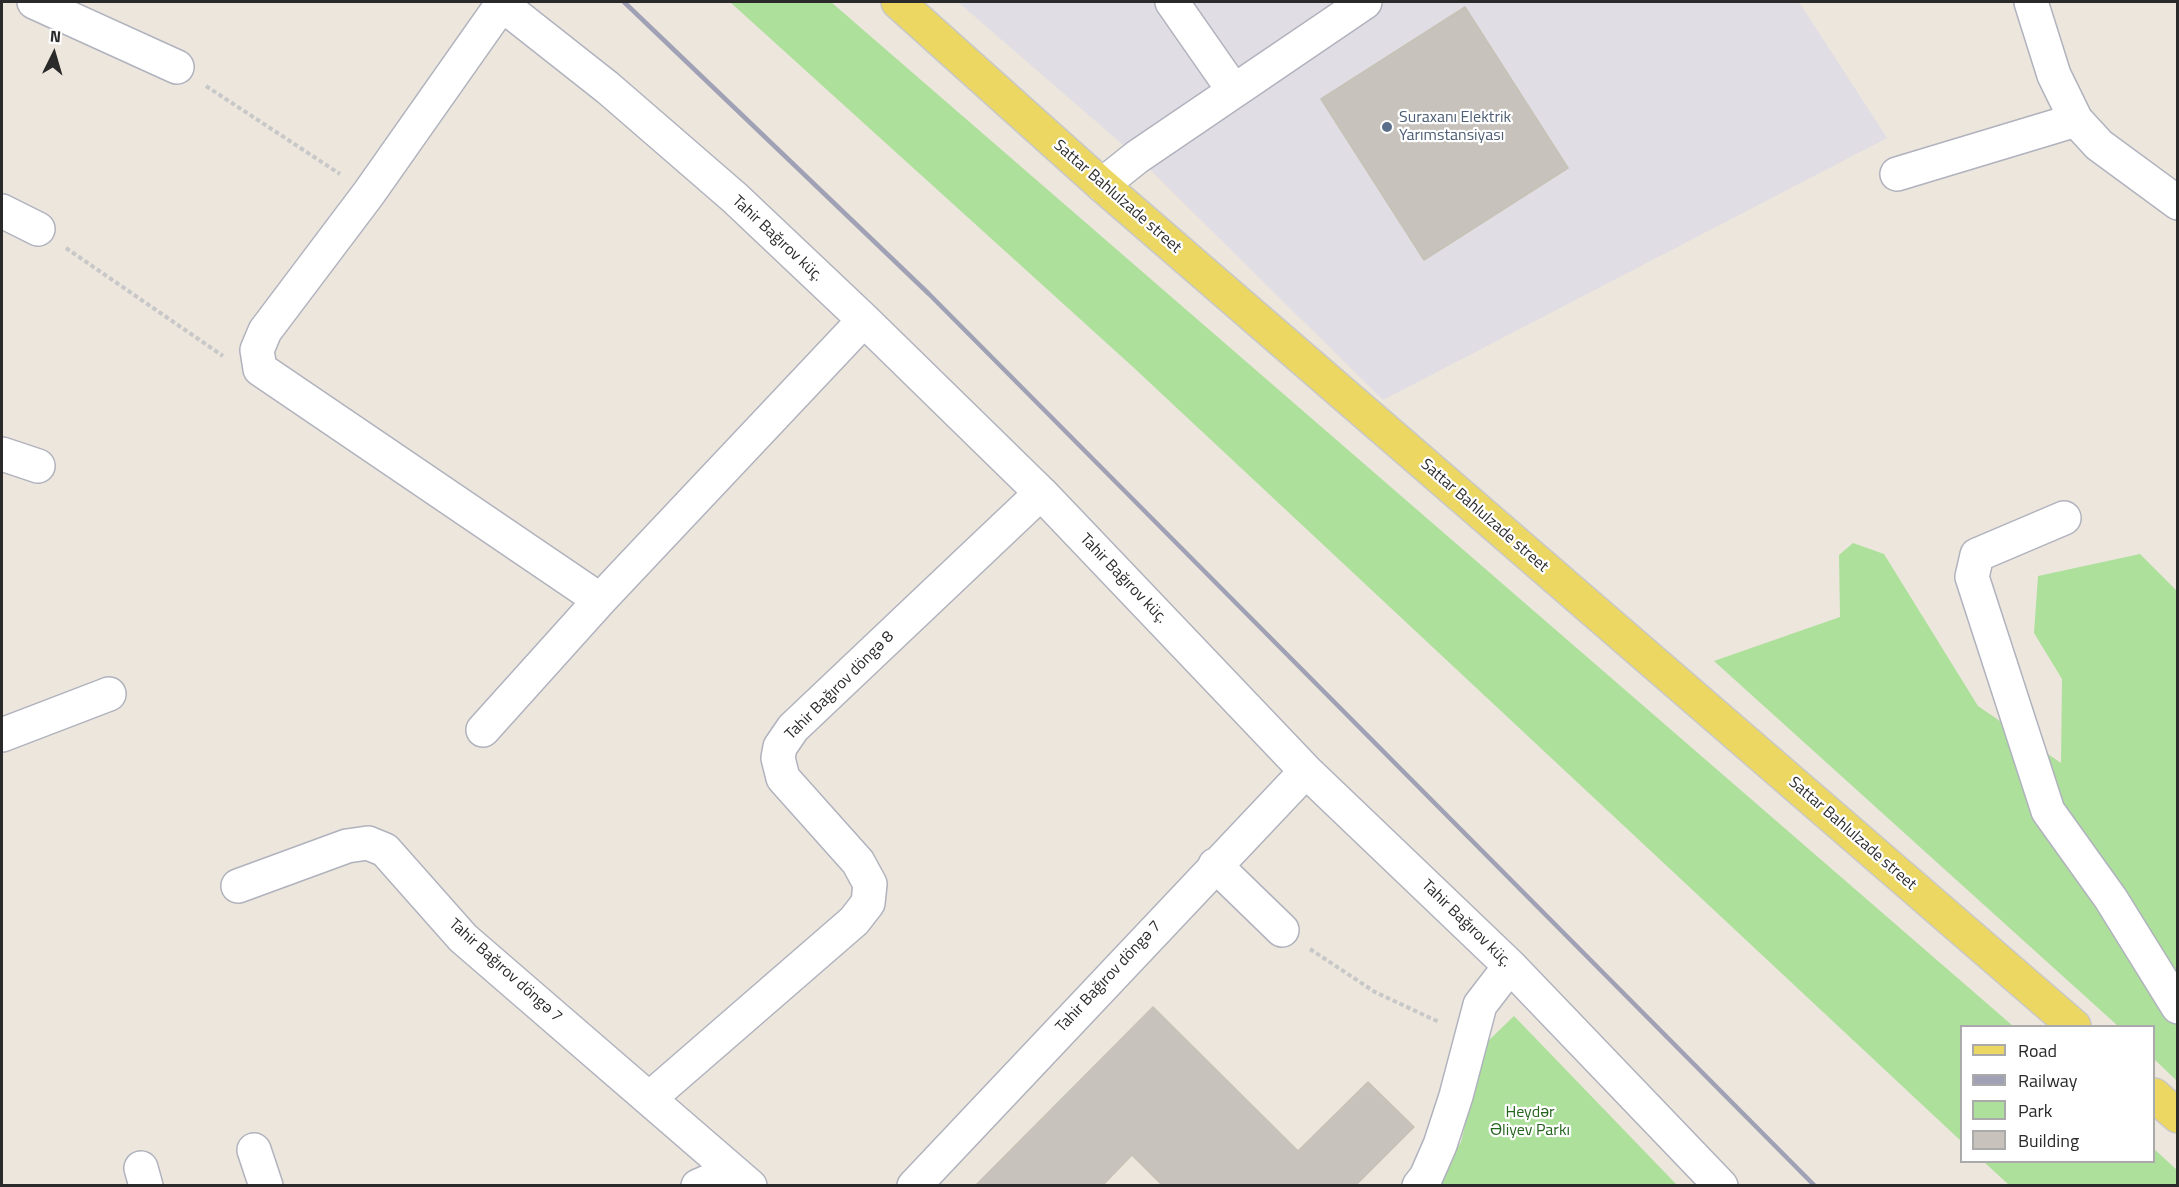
<!DOCTYPE html>
<html>
<head>
<meta charset="utf-8">
<style>
	body { margin:0 }
	#map { position:relative; width:2179px; height:1187px; overflow:hidden; background:#ece6dd; font-family:"Titillium Web",sans-serif }
	canvas { display:block }
	.frame { position:absolute; inset:0; border:3px solid #2a2a2a; pointer-events:none }
	.legend { position:absolute; left:1960px; top:1025px; width:195px; height:138px; box-sizing:border-box; background:#fff; border:2px solid #aaa; margin:0; padding:8px 10px; list-style:none; font-size:18px; color:#2a2a2a }
	.legend li { display:flex; align-items:center; gap:12px; height:30px }
	.legend b { width:30px; border:2px solid #aaa }
	.north { position:absolute; left:24px; top:24px; width:60px; height:60px; -webkit-text-stroke:4px #fff; paint-order:stroke; rotate:5deg; font-size:16px; font-weight:700; line-height:24px; text-align:center; color:#2a2a2a }
	.north::after { content:''; display:block; margin:auto; width:21px; height:27px; background:#2a2a2a; clip-path:polygon(50% 0,100% 100%,50% 72%,0 100%) }
</style>
</head>
<body>
<div id="map">
<canvas width="2179" height="1187"></canvas>
<div class="frame"></div>
<ul class="legend">
<li><b style="height:8px;background:#ebd762"></b>Road</li>
<li><b style="height:8px;background:#a0a1b4"></b>Railway</li>
<li><b style="height:16px;background:#ade09b"></b>Park</li>
<li><b style="height:16px;background:#c7c3bc"></b>Building</li>
</ul>
<div class="north">N</div>
</div>
<script>
const ctx = document.querySelector('canvas').getContext('2d');
ctx.lineJoin = 'round';
function fill(path, color) { ctx.fillStyle = color; ctx.fill(path, 'evenodd'); }
const toPath = rows => new Path2D(rows.map(r => 'M' + r).join(''));
function trace(path, color, width, dash) { ctx.strokeStyle = color; ctx.lineWidth = width; ctx.lineCap = dash ? 'butt' : 'round'; ctx.setLineDash(dash || []); ctx.stroke(path); }
function write(font, color, halo, rows, align = 'center') {
  ctx.font = font + ' "Titillium Web",sans-serif'; ctx.lineWidth = 4.5; ctx.setLineDash([]); ctx.textBaseline = 'middle'; ctx.strokeStyle = halo; ctx.fillStyle = color; for (const [text, x, y, turn = 0] of rows) {
    ctx.save(); ctx.translate(x, y); ctx.rotate((+turn || 0) * Math.PI / 180); ctx.textAlign = isNaN(turn) ? turn : align; if (halo) ctx.strokeText(text, 0, 0); ctx.fillText(text, 0, 0); ctx.restore();
  }
}
fill(toPath([
	[958,2,1799,2,1887,138,1383,400,1137,157]
]), '#e0dde4');
fill(toPath([
	[730,2,831,2,2013,1026,1962,1026,1961,1141,1133,367],
	[1853,543,1884,554,1978,706,2061,763,2062,679,2034,633,2038,576,2140,554,2177,591,2177,1081,2154,1059,2154,1026,2118,1026,1714,661,1840,617,1839,555],
	[1514,1016,1677,1185,1435,1186,1461,1142,1485,1044],
	[2154,1149,2177,1170,2177,1185,2009,1185,1984,1162,2154,1162]
]), '#ade09b');
const building = toPath([
	[1465,7,1568,168,1424,260,1321,99,1465,7],
	[1153,1007,1298,1151,1368,1082,1414,1127,1355,1186,1163,1186,1132,1155,1102,1186,975,1186,1153,1007]
]);
fill(building, '#c7c3bc');
trace(building, '#c7c2b6', 1.5);
const minor = toPath([
	[34,2,177,67],
	[499,2,608,88,735,198,864,320,1041,493,1306,771,1510,966,1721,1186],
	[1172,2,1234,91],
	[2031,2,2054,75,2076,120,2099,145,2178,203],
	[502,4,369,193,265,331,257,350,260,369,600,600],
	[1897,174,2076,120],
	[1102,185,1137,157,1365,2],
	[2,211,38,229],
	[2,454,38,466],
	[2064,518,1977,555,1972,577,2048,811,2111,899,2178,1007],
	[483,730,600,600,864,320],
	[2,735,109,694],
	[1215,865,1282,930],
	[238,886,347,846,368,843,385,850,463,938,750,1186],
	[650,1098,854,921,868,903,870,884,858,862,783,778,778,758,780,747,793,728,1041,493],
	[254,1150,266,1186],
	[141,1168,146,1186],
	[698,1186,732,1171],
	[914,1186,1306,771],
	[1419,1186,1426,1177,1440,1145,1456,1096,1480,1005,1510,966]
]);
const major = toPath([
	[898,2,1102,185,2074,1026],
	[2154,1095,2178,1116]
]);
trace(minor, '#b0b2bd', 36);
trace(major, '#c8c8c8', 36);
trace(toPath([
	[206,86,340,174],
	[66,248,223,356],
	[1310,949,1375,992,1439,1022]
]), '#c8c8c8', 4, [4.5, 3]);
trace(minor, '#fff', 33);
trace(major, '#ebd762', 33);
trace(toPath([
	[624,2,929,294,1815,1186]
]), '#a0a1b4', 4.5);
for (const [x, y, r, color] of [
	[1387,127,6,"#5c6f8a"]
]) { const dot = new Path2D(); dot.arc(x, y, r, 0, 2 * Math.PI); ctx.fillStyle = color; ctx.fill(dot); trace(dot, '#fff', 2); }
write('16px', '#4e5e75', '#fff', [
	["Suraxanı Elektrik",1399,118],
	["Yarımstansiyası",1399,136]
], 'left');
write('16px', '#2a2a2a', '#fff', [
	["Sattar Bahlulzade street",1117,197,41],
	["Tahir Bağırov küç.",777,239,43],
	["Sattar Bahlulzade street",1484,516,41],
	["Tahir Bağırov küç.",1123,579,46],
	["Tahir Bağırov döngə 8",840,686,-45],
	["Sattar Bahlulzade street",1852,834,41],
	["Tahir Bağırov küç.",1466,924,44],
	["Tahir Bağırov döngə 7",505,971,42],
	["Tahir Bağırov döngə 7",1109,977,-47]
]);
write('16px', '#25641d', '#fff', [
	["Heydər",1530,1113],
	["Əliyev Parkı",1530,1131]
]);
</script>
</body>
</html>
